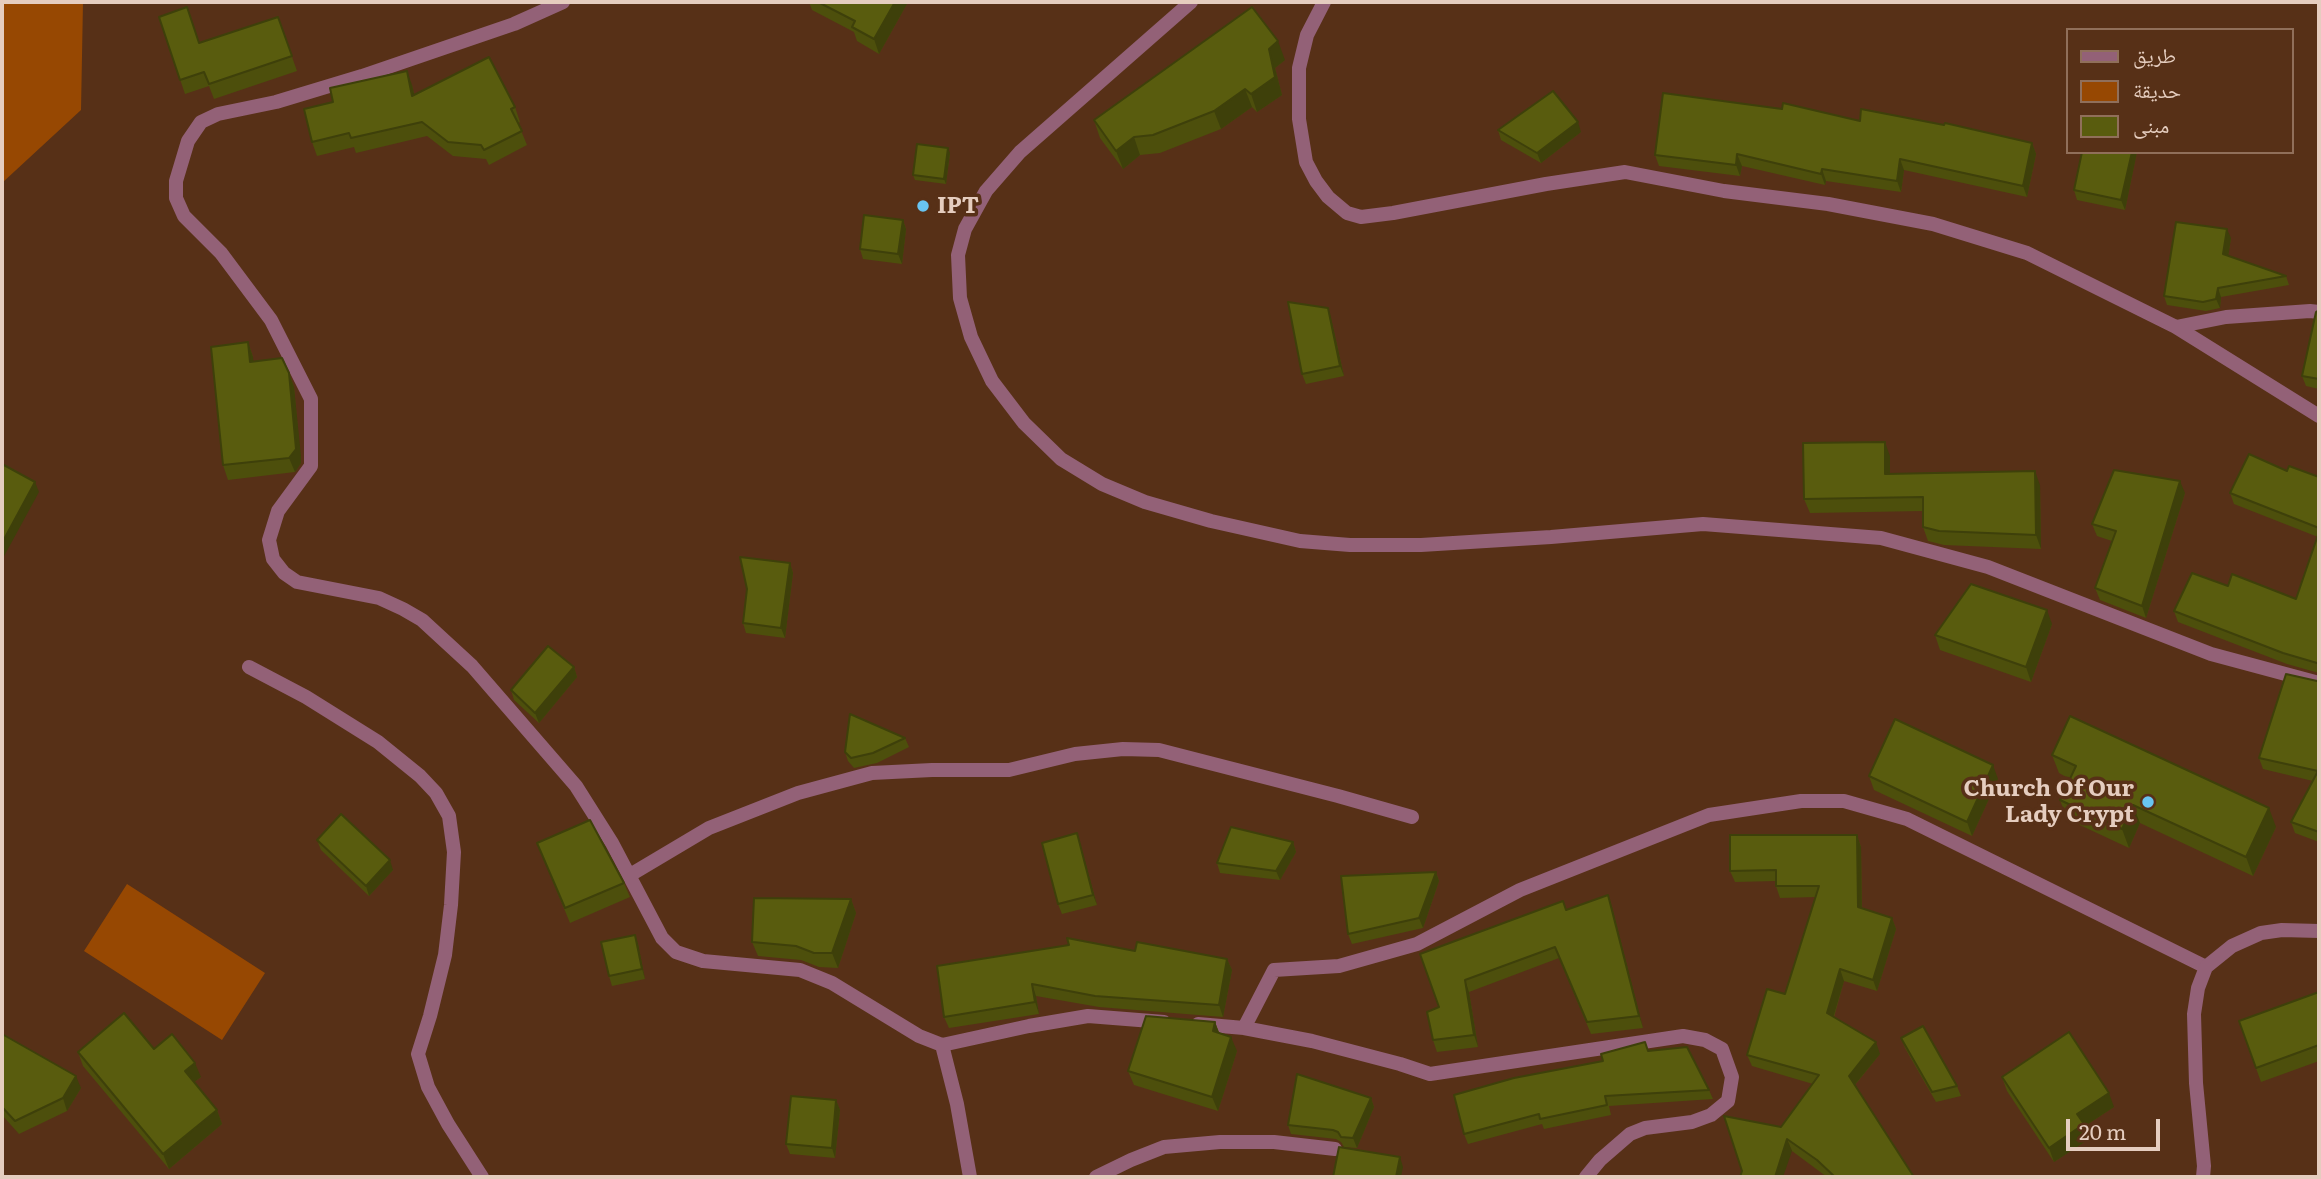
<!DOCTYPE html>
<html>
<head>
<meta charset="utf-8">
<style>
	body { margin:0 }
	#map { position:relative; width:2321px; height:1179px; overflow:hidden; background:#573017; font-family:Literata,"Noto Naskh Arabic",serif }
	canvas { display:block }
	.frame { position:absolute; inset:0; border:4px solid #e5cdbf; pointer-events:none }
	.legend { position:absolute; left:2066px; top:28px; width:228px; height:126px; box-sizing:border-box; background:#573017; border:2px solid #906f5a; margin:0; padding:9px 12px; list-style:none; font-size:21px; color:#e5cdbf }
	.legend li { display:flex; align-items:center; gap:14px; height:35px }
	.legend b { width:35px; border:2px solid #906f5a }
	.scale { position:absolute; left:2066px; top:1119px; width:94px; height:32px; box-sizing:border-box; border:4px solid #e5cdbf; border-top:0; padding-left:9px; font-size:21px; line-height:24px; white-space:nowrap; color:#e5cdbf; -webkit-text-stroke:5px #573017; paint-order:stroke }
</style>
</head>
<body>
<div id="map">
<canvas width="2321" height="1179"></canvas>
<div class="frame"></div>
<ul class="legend">
<li><b style="height:9px;background:#936177"></b>طريق</li>
<li><b style="height:19px;background:#974802"></b>حديقة</li>
<li><b style="height:19px;background:#595c0e"></b>مبنى</li>
</ul>
<div class="scale">20 m</div>
</div>
<script>
const ctx = document.querySelector('canvas').getContext('2d');
ctx.lineJoin = 'round';
function fill(path, color) { ctx.fillStyle = color; ctx.fill(path, 'evenodd'); }
const toPath = rows => new Path2D(rows.map(r => 'M' + r).join(''));
function trace(path, color, width, dash) { ctx.strokeStyle = color; ctx.lineWidth = width; ctx.lineCap = dash ? 'butt' : 'round'; ctx.setLineDash(dash || []); ctx.stroke(path); }
function write(font, color, halo, rows, align = 'center') {
  ctx.font = font + ' Literata,serif'; ctx.lineWidth = 7; ctx.setLineDash([]); ctx.textBaseline = 'middle'; ctx.strokeStyle = halo; ctx.fillStyle = color; for (const [text, x, y, turn = 0] of rows) {
    ctx.save(); ctx.translate(x, y); ctx.rotate((+turn || 0) * Math.PI / 180); ctx.textAlign = isNaN(turn) ? turn : align; if (halo) ctx.strokeText(text, 0, 0); ctx.fillText(text, 0, 0); ctx.restore();
  }
}
fill(toPath([
	[2,2,83,2,81,110,2,183],
	[127,884,265,973,222,1040,84,951]
]), '#974802');
trace(toPath([
	[563,2,514,24,362,76,276,102,218,114,201,122,188,141,176,181,176,198,184,216,221,253,271,320,311,399,311,466,278,511,269,540,273,559,284,573,297,582,379,598,403,609,422,620,472,666,576,786,612,843,662,938,676,952,703,961,800,970,832,983,919,1036,942,1045,1029,1026,1088,1016,1164,1022],
	[1324,2,1307,35,1299,68,1299,119,1306,162,1316,181,1328,197,1347,213,1361,217,1393,213,1546,184,1625,172,1724,191,1828,204,1933,224,2027,253,2176,327,2319,416],
	[2176,327,2226,317,2310,311,2319,312],
	[249,667,306,697,378,742,420,776,436,793,449,816,454,852,451,905,445,955,430,1016,418,1054,428,1087,448,1124,482,1177],
	[630,875,709,828,798,793,872,773,932,770,1009,770,1075,754,1123,749,1159,750,1338,796,1412,817],
	[1198,1024,1244,1028,1274,970,1339,966,1417,944,1520,890,1709,815,1801,801,1844,801,1907,819,2206,967],
	[1244,1028,1312,1041,1400,1064,1430,1074,1683,1036,1705,1040,1722,1049,1732,1077,1728,1101,1711,1115,1692,1122,1645,1128,1630,1134,1600,1160,1586,1177],
	[942,1045,957,1104,970,1177],
	[1096,1177,1131,1160,1164,1147,1220,1142,1274,1142,1335,1149]
]), '#936177', 14);
trace(toPath([
	[1191,2,1020,152,986,191,965,229,958,255,960,298,971,337,992,381,1024,423,1061,459,1102,484,1145,502,1211,521,1300,541,1350,545,1421,545,1551,537,1703,524,1881,538,1988,567,2211,654,2319,683],
	[2203,1177,2204,1166,2196,1083,2194,1014,2198,988,2206,967,2232,946,2261,933,2282,930,2319,931]
]), '#936177', 14);
fill(toPath([
	[809,2,908,2,879,54,857,41,854,32,812,10],
	[159,17,200,43,278,17,297,71,214,99,209,86,185,94],
	[1285,60,1275,68,1282,95,1257,112,1252,107,1221,129,1160,153,1140,155,1123,169,1100,138,1094,120],
	[412,85,414,95,515,107,520,122,518,123,527,145,489,165,486,159,453,156,427,136,356,153,354,147,317,156,312,142],
	[1860,121,2032,143,2036,154,2027,197,1904,170,1901,192,1826,181,1825,185,1742,166,1740,176,1659,166,1655,155],
	[1498,130,1581,132,1541,163,1501,140],
	[2082,152,2137,152,2125,210,2077,200,2074,190],
	[950,153,946,184,915,180,913,175],
	[903,220,906,229,902,264,863,259,860,249],
	[2231,238,2228,256,2286,276,2289,285,2221,297,2220,308,2206,311,2167,305,2164,296],
	[2319,310,2319,389,2306,386,2302,376],
	[1331,318,1344,376,1306,384,1302,374],
	[248,342,253,357,253,361,289,373,294,387,301,463,295,472,228,480,223,465],
	[1890,456,1890,474,2040,485,2041,549,1944,545,1928,541,1923,527,1923,511,1810,513,1804,499],
	[2287,471,2319,477,2319,673,2287,664,2178,622,2174,611,2228,586,2296,599,2318,537,2234,504,2230,493],
	[2185,493,2146,618,2100,600,2095,588,2112,541,2097,536,2092,524],
	[790,563,793,573,785,638,746,633,743,623],
	[2052,624,2031,682,1940,650,1935,635],
	[574,667,577,677,539,723,514,700,511,690],
	[2319,680,2319,842,2295,833,2291,822,2313,781,2263,769,2259,758,2317,681],
	[905,738,909,747,877,763,854,768,848,761,845,752],
	[2052,755,2276,827,2253,876,2140,823,2129,848,2067,819,2060,800,2070,779,2059,773],
	[1869,776,1998,779,1972,836,1874,790],
	[1857,835,1861,847,1862,909,1892,918,1896,929,1877,991,1844,981,1834,1017,1880,1054,1855,1085,1914,1177,1827,1177,1792,1151,1781,1127,1813,1084,1752,1066,1747,1055,1785,994,1816,897,1780,898,1776,886,1776,881,1735,882,1730,871],
	[317,840,393,870,369,896,321,850],
	[1293,842,1296,852,1280,880,1220,873,1217,863],
	[537,843,624,883,630,897,570,923],
	[1080,843,1097,905,1062,914,1058,904],
	[1436,872,1439,881,1423,928,1352,944,1348,934],
	[851,899,856,913,838,968,819,967,801,960,758,956,752,942],
	[1612,907,1643,1028,1591,1034,1559,958,1469,992,1478,1047,1437,1052,1433,1040,1439,1007,1420,954,1566,910],
	[635,935,638,944,645,979,612,986,609,976],
	[1135,951,1227,959,1232,970,1223,1017,1099,1007,1036,996,1039,1014,949,1028,944,1017,937,966],
	[2319,992,2319,1061,2261,1082,2239,1021],
	[1215,1022,1219,1032,1237,1051,1218,1111,1134,1085,1128,1071],
	[2,1034,81,1088,67,1111,19,1134,2,1115],
	[1901,1038,1957,1086,1961,1096,1936,1102,1905,1048],
	[154,1049,201,1077,194,1082,217,1110,222,1124,169,1169,83,1066,78,1052],
	[1649,1051,1709,1090,1713,1099,1609,1106,1611,1115,1544,1129,1542,1124,1468,1144,1464,1134],
	[2002,1077,2114,1107,2085,1126,2089,1139,2054,1162,2007,1091],
	[1371,1098,1374,1107,1357,1148,1344,1147,1341,1142,1336,1139,1291,1134,1288,1125],
	[836,1100,840,1110,835,1158,790,1154,786,1144]
]), '#4d4f0c');
fill(toPath([
	[895,2,908,2,879,54,874,39],
	[1278,41,1285,60,1275,68,1282,95,1257,112,1251,94,1269,49],
	[407,71,412,85,418,110,412,96],
	[1245,89,1252,107,1221,129,1214,111],
	[1578,122,1581,132,1541,163,1537,153],
	[1134,137,1140,155,1123,169,1116,151],
	[2032,143,2036,154,2027,197,2023,186],
	[948,148,950,153,946,184,944,179],
	[2132,152,2137,152,2125,210,2121,200],
	[1737,154,1742,166,1740,176,1736,165],
	[1900,159,1904,170,1901,192,1897,181],
	[1822,169,1826,181,1825,185,1821,174],
	[903,220,906,229,902,264,898,254],
	[2227,229,2231,238,2227,264,2223,254],
	[2218,288,2221,297,2220,308,2216,299],
	[1328,308,1331,318,1344,376,1340,366],
	[248,342,253,357,255,376,250,362],
	[289,373,294,387,301,456,301,463,295,472,289,458],
	[1885,442,1890,456,1890,488,1885,474],
	[2035,471,2040,485,2041,549,2036,535],
	[2180,481,2185,493,2146,618,2142,606],
	[35,482,39,492,2,560,2,543],
	[790,563,793,573,785,638,781,628],
	[2047,610,2052,624,2031,682,2026,667],
	[574,667,577,677,539,723,535,713],
	[1993,765,1998,779,1972,836,1967,822],
	[2133,805,2140,823,2129,848,2122,829],
	[2269,808,2276,827,2253,876,2246,857],
	[1077,833,1080,843,1097,905,1093,895],
	[1857,835,1861,847,1862,919,1858,907],
	[1293,842,1296,852,1280,880,1276,871],
	[390,860,393,870,369,896,366,886],
	[1436,872,1439,881,1423,928,1419,918],
	[1608,895,1612,907,1643,1028,1639,1016],
	[851,899,856,913,838,968,832,953],
	[1892,918,1896,929,1877,991,1873,980],
	[635,935,638,944,645,979,642,969],
	[1227,959,1232,970,1223,1017,1219,1005],
	[1840,969,1844,981,1831,1025,1827,1013],
	[1465,980,1469,992,1478,1047,1474,1035],
	[1032,984,1036,996,1039,1014,1035,1002],
	[1215,1022,1220,1036,1213,1031],
	[1231,1037,1237,1051,1218,1111,1212,1097],
	[1876,1042,1880,1054,1853,1087,1849,1076],
	[195,1063,201,1077,190,1085,185,1071],
	[76,1076,81,1088,67,1111,63,1098],
	[2109,1093,2114,1107,2085,1126,2089,1139,2054,1162,2049,1148,2077,1114],
	[1371,1098,1374,1107,1357,1148,1353,1138],
	[836,1100,840,1110,835,1158,832,1148],
	[217,1110,222,1124,169,1169,163,1154],
	[1787,1139,1792,1151,1783,1177,1775,1177],
	[1400,1157,1403,1167,1401,1177,1396,1177]
]), '#3e400a');
const building = toPath([
	[818,2,895,2,874,39,852,27,855,21,818,2],
	[187,7,199,43,278,17,292,56,209,84,204,72,180,80,159,17,187,7],
	[1252,7,1278,41,1269,49,1275,77,1251,94,1245,89,1214,111,1153,135,1134,137,1116,151,1094,120,1252,7],
	[489,57,515,107,511,109,522,131,484,150,481,145,448,142,422,122,351,138,349,133,312,142,304,109,333,102,330,88,407,71,412,96,489,57],
	[1553,91,1578,122,1537,153,1498,130,1553,91],
	[1663,93,1782,109,1783,103,1860,121,1861,109,1944,125,1945,123,2032,143,2023,186,1900,159,1897,181,1822,169,1821,174,1737,154,1736,165,1655,155,1663,93],
	[917,144,948,148,944,179,913,175,917,144],
	[2082,152,2132,152,2121,200,2074,190,2082,152],
	[864,215,903,220,898,254,860,249,864,215],
	[2176,222,2227,229,2223,254,2286,276,2218,288,2216,299,2203,302,2164,296,2176,222],
	[1288,302,1328,308,1340,366,1302,374,1288,302],
	[2319,310,2319,379,2302,376,2316,312,2319,310],
	[248,342,250,362,282,358,289,373,296,449,289,458,223,465,211,347,248,342],
	[1885,442,1885,474,2035,471,2036,535,1939,531,1923,527,1923,497,1804,499,1803,443,1885,442],
	[2249,454,2287,471,2289,466,2319,477,2319,528,2230,493,2249,454],
	[2,464,35,482,2,543,2,464],
	[2114,470,2180,481,2142,606,2095,588,2116,531,2092,524,2114,470],
	[2319,532,2319,664,2317,663,2283,653,2174,611,2192,573,2228,586,2232,574,2296,599,2319,532],
	[740,557,790,563,781,628,743,623,747,589,740,557],
	[1971,584,2047,610,2026,667,1935,635,1971,584],
	[548,646,574,667,535,713,511,690,548,646],
	[2286,674,2317,681,2319,680,2319,832,2291,822,2318,771,2259,758,2286,674],
	[850,714,905,738,873,753,851,758,845,752,850,714],
	[2070,716,2269,808,2246,857,2133,805,2122,829,2060,800,2076,766,2052,755,2070,716],
	[1895,719,1993,765,1967,822,1869,776,1895,719],
	[341,814,390,860,366,886,317,840,341,814],
	[590,820,624,883,565,908,537,843,590,820],
	[1231,827,1293,842,1276,871,1217,863,1231,827],
	[1077,833,1093,895,1058,904,1042,843,1077,833],
	[1730,835,1857,835,1858,907,1892,918,1873,980,1840,969,1827,1013,1876,1042,1849,1076,1914,1177,1835,1177,1817,1160,1787,1139,1775,1177,1740,1177,1742,1171,1724,1116,1781,1127,1819,1075,1747,1055,1767,989,1785,994,1819,886,1776,886,1776,870,1730,871,1730,835],
	[1436,872,1419,918,1348,934,1341,876,1436,872],
	[1608,895,1639,1016,1587,1022,1555,947,1465,980,1474,1035,1433,1040,1427,1012,1439,1007,1420,954,1563,901,1566,910,1608,895],
	[754,898,851,899,832,953,814,953,796,946,752,942,754,898],
	[635,935,642,969,609,976,601,942,635,935],
	[1067,938,1135,951,1137,942,1227,959,1219,1005,1095,996,1032,984,1035,1002,944,1017,937,966,1069,945,1067,938],
	[2319,992,2319,1045,2256,1068,2239,1021,2319,992],
	[124,1013,154,1049,172,1034,195,1063,185,1071,217,1110,163,1154,78,1052,124,1013],
	[1146,1016,1215,1022,1213,1031,1231,1037,1212,1097,1128,1071,1146,1016],
	[1923,1026,1957,1086,1932,1092,1901,1038,1923,1026],
	[2069,1032,2109,1093,2077,1114,2084,1124,2049,1148,2002,1077,2069,1032],
	[2,1034,76,1076,63,1098,15,1121,2,1107,2,1034],
	[1645,1042,1648,1051,1687,1047,1709,1090,1605,1096,1607,1105,1540,1119,1539,1114,1464,1134,1454,1095,1514,1078,1603,1061,1601,1054,1645,1042],
	[1297,1074,1371,1098,1353,1138,1341,1137,1338,1132,1333,1130,1288,1125,1297,1074],
	[791,1096,836,1100,832,1148,786,1144,791,1096],
	[1339,1147,1400,1157,1396,1177,1333,1177,1339,1147]
]);
fill(building, '#595c0e');
trace(building, '#3e400a', 2);
for (const [x, y, r, color] of [
	[923,206,7,"#69c4f1"],
	[2148,802,7,"#69c4f1"]
]) { const dot = new Path2D(); dot.arc(x, y, r, 0, 2 * Math.PI); ctx.fillStyle = color; ctx.fill(dot); trace(dot, '#573017', 2.5); }
write('bold 23px', '#e5cdbf', '#573017', [
	["IPT",937,206],
	["Church Of Our",2134,789,"right"],
	["Lady Crypt",2134,815,"right"]
], 'left');
</script>
</body>
</html>
